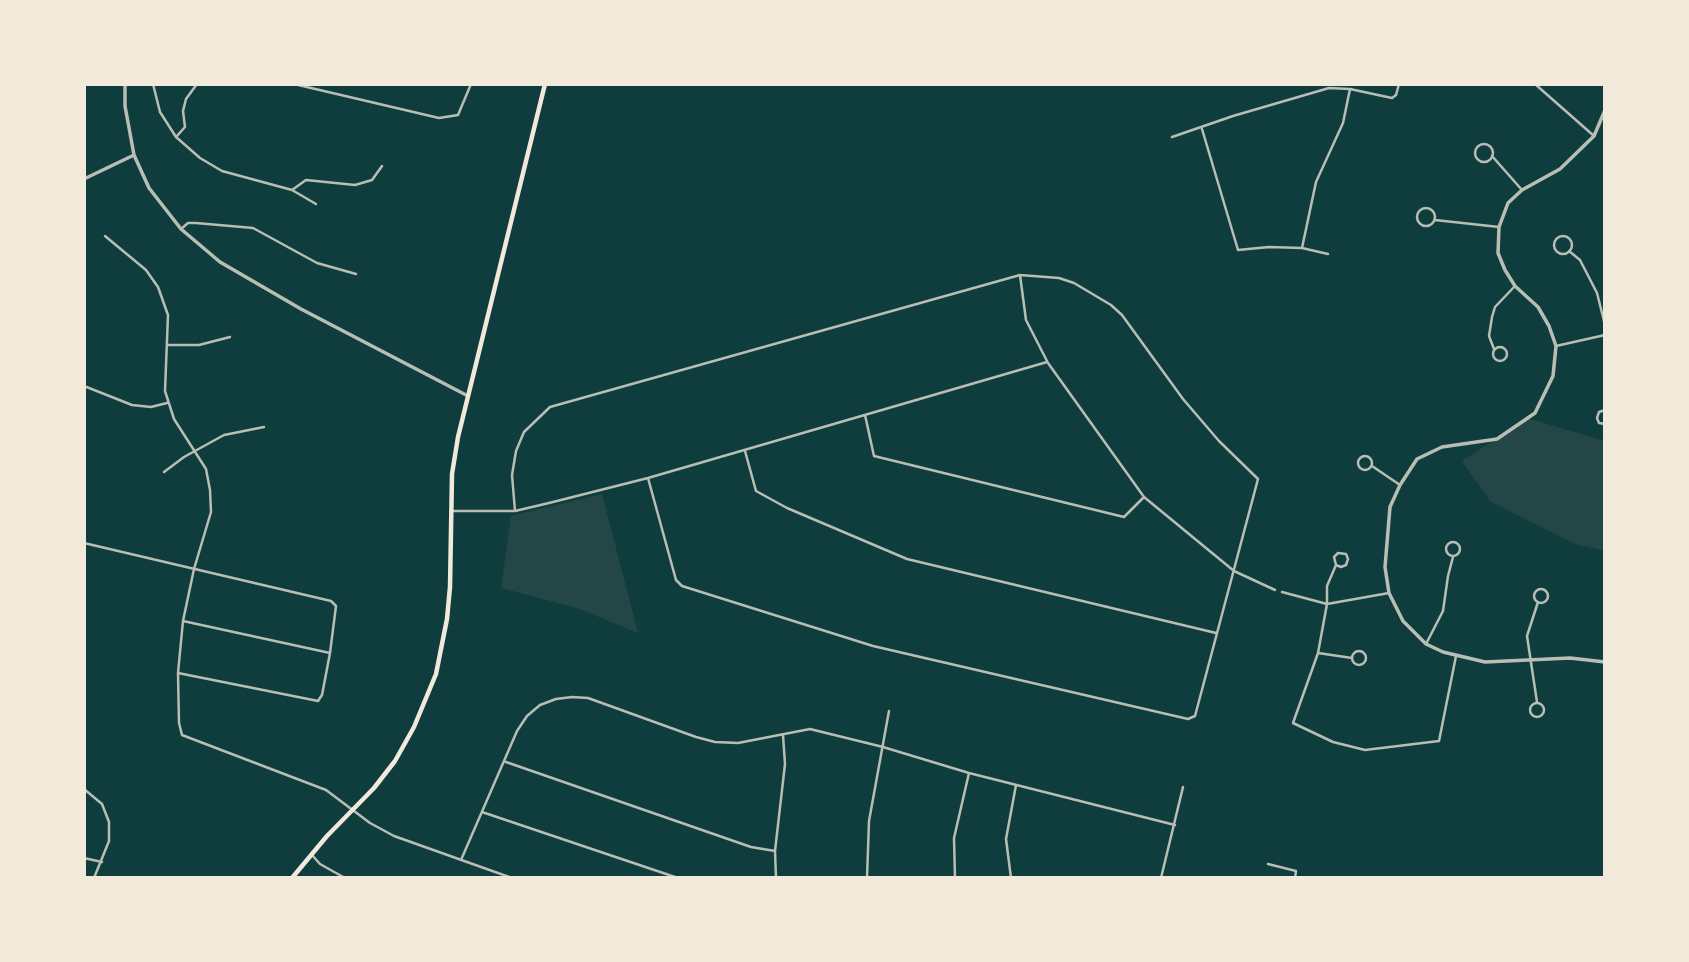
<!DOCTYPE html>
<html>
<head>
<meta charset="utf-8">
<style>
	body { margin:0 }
	#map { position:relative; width:1689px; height:962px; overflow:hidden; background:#0f3d3e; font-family:"Crimson Pro",serif }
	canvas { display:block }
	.frame { position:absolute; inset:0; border:86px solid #f1e9da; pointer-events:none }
</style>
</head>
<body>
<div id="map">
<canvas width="1689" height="962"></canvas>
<div class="frame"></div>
</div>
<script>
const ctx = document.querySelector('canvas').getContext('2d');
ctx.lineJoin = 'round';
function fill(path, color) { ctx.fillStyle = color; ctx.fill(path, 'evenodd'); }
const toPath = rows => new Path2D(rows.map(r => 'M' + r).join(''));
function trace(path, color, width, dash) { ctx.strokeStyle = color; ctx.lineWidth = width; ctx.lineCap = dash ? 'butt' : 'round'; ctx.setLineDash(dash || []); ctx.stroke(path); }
fill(toPath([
	[1527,418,1605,441,1605,551,1575,544,1490,501,1462,461],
	[602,494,638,633,577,608,501,588,511,516]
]), '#244646');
trace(toPath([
	[153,84,160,112,176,137,200,158,222,171,292,190,316,204],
	[294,84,439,118,458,115,471,84],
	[1535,84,1594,136],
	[1202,129,1238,250,1269,247,1302,248,1328,254],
	[176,137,185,127,183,111,186,99,197,84],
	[1172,137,1233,116,1329,88,1350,89,1392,98,1396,95,1399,84],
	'1475 153a9 9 0 1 1 18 0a9 9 0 1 1-18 0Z',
	[1492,156,1522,190],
	[292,190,306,180,355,185,372,180,382,166],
	'1417 217a9 9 0 1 1 18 0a9 9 0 1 1-18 0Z',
	[1435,220,1499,227],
	[181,229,188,223,196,223,253,228,317,263,356,274],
	[105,236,146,270,158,287,168,315,165,391,174,419,206,469,210,490,211,512,194,569,183,621,178,673,179,723,182,735,326,790,370,823,394,836,512,878],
	'1554 245a9 9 0 1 1 18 0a9 9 0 1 1-18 0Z',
	[1302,248,1316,182,1343,123,1350,89],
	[1569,251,1580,260,1597,293,1605,325],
	[1020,275,1026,320,1048,363,1144,497,1234,571,1275,590],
	[168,345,199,345,230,337],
	[1556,346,1605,335],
	'1493 354a7 7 0 1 1 14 0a7 7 0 1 1-14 0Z',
	[1494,349,1489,336,1492,317,1495,307,1515,286],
	[84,386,132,405,151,407,167,403],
	[1605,410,1599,412,1597,418,1599,423,1605,424],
	[865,415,874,456,1124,517,1144,497],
	[745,451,756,491,787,508,907,559,1216,633],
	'1358 463a7 7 0 1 1 14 0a7 7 0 1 1-14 0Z',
	[1372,466,1400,485],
	[164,472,184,457,224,435,264,427],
	[452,511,515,511,549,503,648,478,1047,362],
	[515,511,512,475,516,451,524,432,550,407,1020,275,1059,278,1074,283,1111,305,1122,315,1183,399,1219,441,1258,479,1195,716,1188,719,873,646,682,586,676,580,648,478],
	'1446 549a7 7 0 1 1 14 0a7 7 0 1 1-14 0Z',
	[84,543,331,601,336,606,330,653,322,695,318,701,178,673],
	[1336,565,1341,567,1346,565,1348,559,1346,554,1338,553,1334,557,1336,565,1327,586,1327,604,1318,653,1293,723,1333,742,1365,750,1439,741,1456,656],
	'1534 596a7 7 0 1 1 14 0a7 7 0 1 1-14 0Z',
	[1282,592,1327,604,1389,593],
	[183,621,330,653],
	[1426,644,1443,611,1448,576,1453,557],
	'1352 658a7 7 0 1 1 14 0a7 7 0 1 1-14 0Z',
	[1318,653,1352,658],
	[1537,702,1527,636,1538,602],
	'1530 710a7 7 0 1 1 14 0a7 7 0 1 1-14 0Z',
	[506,762,751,847,775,851],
	[84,789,102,804,109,822,109,841,94,878],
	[482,812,678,878],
	[312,855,320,864,345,878],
	[84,858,102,862],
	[461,860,517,731,527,716,540,705,556,699,572,697,588,698,696,737,715,742,738,743,810,729,883,747,969,773,1175,825],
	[1268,864,1296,871,1295,878],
	[776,878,775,851,785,764,783,735],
	[867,878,869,821,889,711],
	[955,878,954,838,969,773],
	[1011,878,1006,839,1016,785],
	[1161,878,1183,787]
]), '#b8beb3', 2.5);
trace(toPath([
	[125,84,125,106,134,155,149,188,181,229,220,262,301,309,468,396],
	[1605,110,1594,136,1560,169,1522,190,1508,203,1499,227,1498,253,1505,270,1515,286,1538,307,1549,326,1556,346,1553,376,1535,413,1497,439,1442,447,1417,459,1400,485,1390,507,1385,567,1389,593,1403,621,1426,644,1443,652,1485,662,1570,658,1605,662],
	[84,179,134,155]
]), '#b8beb3', 3.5);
trace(toPath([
	[292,878,327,836,374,788,395,761,414,727,436,674,447,619,450,587,452,474,458,437,545,84]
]), '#f1e9da', 4.5);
</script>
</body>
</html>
